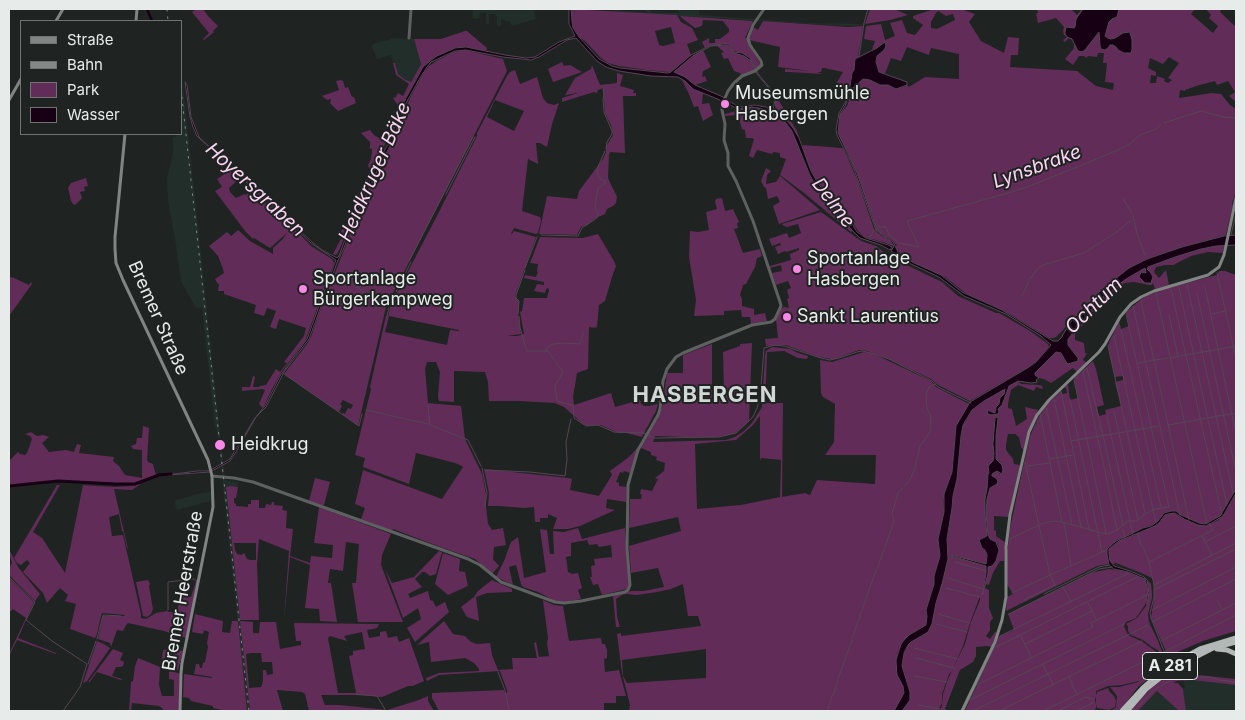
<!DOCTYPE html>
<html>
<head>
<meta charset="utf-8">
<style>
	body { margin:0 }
	#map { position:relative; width:1245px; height:720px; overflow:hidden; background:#1f2422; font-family:Inter,sans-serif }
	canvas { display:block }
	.frame { position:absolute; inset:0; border:10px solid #e7ebe9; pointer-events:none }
	.legend { position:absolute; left:20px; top:20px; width:162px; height:115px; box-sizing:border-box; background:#1f2422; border:1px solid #6f7472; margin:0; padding:6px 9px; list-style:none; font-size:15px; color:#e7ebe9 }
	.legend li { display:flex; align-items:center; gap:10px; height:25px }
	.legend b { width:25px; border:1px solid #6f7472 }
</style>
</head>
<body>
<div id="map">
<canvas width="1245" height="720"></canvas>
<div class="frame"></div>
<ul class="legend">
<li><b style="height:6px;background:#808483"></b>Straße</li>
<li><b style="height:6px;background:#848987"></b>Bahn</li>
<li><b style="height:14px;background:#612c58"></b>Park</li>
<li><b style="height:14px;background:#170014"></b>Wasser</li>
</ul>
</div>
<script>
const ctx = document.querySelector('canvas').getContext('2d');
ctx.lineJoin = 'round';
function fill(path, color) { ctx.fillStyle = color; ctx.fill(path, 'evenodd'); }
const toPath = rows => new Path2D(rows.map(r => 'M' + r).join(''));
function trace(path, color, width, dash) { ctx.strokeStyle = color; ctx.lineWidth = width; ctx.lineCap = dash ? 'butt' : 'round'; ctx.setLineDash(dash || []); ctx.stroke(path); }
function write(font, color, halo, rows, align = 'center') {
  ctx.font = font + ' Inter,sans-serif'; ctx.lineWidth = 4; ctx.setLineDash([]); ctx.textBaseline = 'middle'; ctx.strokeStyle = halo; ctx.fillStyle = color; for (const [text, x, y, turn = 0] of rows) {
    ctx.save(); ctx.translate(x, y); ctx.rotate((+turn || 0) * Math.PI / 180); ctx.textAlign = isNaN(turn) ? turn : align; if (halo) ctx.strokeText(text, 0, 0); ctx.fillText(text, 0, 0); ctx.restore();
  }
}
fill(toPath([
	[473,9,536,9,534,10,536,19,512,26,510,22,501,19,501,27,497,25,497,16,494,14,489,14,489,24,486,24,486,13,480,13,479,19,472,18],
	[647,9,651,9,651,12,679,13,678,10,692,9,699,10,699,15,727,17,809,23,863,24,863,25,848,26,830,25,614,12,615,10,646,12],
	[390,38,414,39,421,64,411,82,404,79,398,74,395,63,393,63,391,55,377,59,371,46,375,43,389,40],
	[181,68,225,480,238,482,238,487,226,487,250,711,247,711,218,438,216,427,215,427,202,307,196,308,181,281,176,245,168,200,167,178,173,153,173,138,176,137,175,134,181,134],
	[211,492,211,501,177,510,174,501,201,493],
	[1183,679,1195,679,1236,684,1236,711,1186,711,1183,689,1185,688],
	[1157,691,1179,711,1138,711]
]), '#212e2a');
fill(toPath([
	[196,9,203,9,208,16,218,26,213,31,214,32,204,40,203,39,209,33,192,12],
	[571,9,677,15,681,22,692,28,698,40,687,44,691,55,673,70,669,72,647,70,619,66,608,63,601,58,585,41,579,37,572,25],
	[671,27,675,43,663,46,659,45,655,31],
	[870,9,894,9,908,15,890,20,865,24],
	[934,9,961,9,975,14,969,22,981,41,1004,53,1008,37,1019,38,1018,55,1011,55,1010,67,1077,71,1096,86,1113,90,1114,83,1105,82,1107,63,1103,63,1104,53,1098,53,1097,57,1088,56,1086,58,1084,56,1079,56,1073,65,1065,59,1074,48,1074,41,1069,38,1065,42,1063,40,1067,37,1064,35,1063,31,1064,27,1056,18,1038,23,1036,14,1038,13,1037,9,1071,9,1077,15,1082,9,1195,9,1191,14,1213,33,1218,26,1209,18,1211,15,1206,9,1223,9,1220,11,1221,13,1235,26,1236,25,1236,102,1229,96,1235,92,1228,81,1217,85,1215,81,1196,86,1188,89,1185,90,1185,91,1180,90,1179,98,1212,93,1221,94,1230,105,1236,109,1236,183,1235,194,1232,204,1233,205,1226,235,1182,247,1147,259,1130,268,1100,291,1056,337,1053,338,1049,338,1010,314,996,307,968,295,945,277,912,262,898,252,895,247,897,245,896,244,895,244,893,241,877,230,857,173,840,138,838,131,840,114,847,106,853,88,863,79,870,80,880,85,888,85,894,88,904,87,907,85,909,87,925,77,959,79,959,54,931,48,929,55,907,47,901,61,891,58,885,74,879,72,876,62,877,56,884,50,886,46,881,45,877,48,872,50,875,41,864,39,866,26,881,24,885,40,895,36,890,23,902,20,907,33,915,35,923,25,913,18,913,16],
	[938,11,946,16,953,14,955,20,937,29,931,28,931,22,936,13],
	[1169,57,1179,63,1168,78,1172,80,1168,83,1164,81,1165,79,1157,76,1156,83,1150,83,1151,75,1156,76,1156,72,1148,68,1150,58,1163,64],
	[680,16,753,21,745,38,747,38,750,47,761,65,756,69,750,58,742,53,733,51,728,44,709,46,705,48,702,42,709,38,709,43,715,43,715,39,720,39,729,32,729,29,723,21,703,20,702,26,695,28,683,19],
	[763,21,848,27,863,26,858,57,855,59,854,70,852,73,850,88,848,94,844,92,836,84,843,72,824,68,822,68,821,72,817,72,822,74,789,72,785,72,785,69,811,71,778,67,780,47,749,40,753,27,758,30],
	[465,31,467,31,487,48,486,51,466,47,455,48,432,59,423,67,406,98,389,142,386,142,365,186,340,248,337,254,335,255,333,254,343,235,340,232,348,224,356,206,354,204,359,198,370,171,368,165,371,159,372,151,372,149,369,148,370,147,370,142,361,133,370,130,375,136,386,141,399,107,393,98,396,97,398,93,403,96,409,84,396,75,393,63,395,63,398,74,404,79,411,82,421,64,414,39,441,39],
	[727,45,734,53,744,56,751,61,755,70,741,75,740,73,734,71,728,58,724,59,721,53,724,52,717,46],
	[465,50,503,59,507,71,386,307,358,426,342,414,343,413,345,414,348,408,351,409,353,405,343,400,340,404,342,406,339,412,284,374,307,344,311,337,321,308,354,225,375,175,389,149,410,98,424,72,429,66,438,60,454,52],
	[703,50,711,67,703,71,702,77,705,76,707,81,695,85,675,73,675,71,684,62,693,55],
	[562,62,564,66,570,65,582,72,553,82,548,69],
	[592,65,600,85,617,83,617,73,623,75,620,86,634,90,633,93,636,93,636,96,623,96,625,153,610,152,609,155,608,178,617,197,616,203,613,206,607,209,605,214,596,218,587,225,581,227,577,235,539,234,547,196,577,199,579,191,603,159,606,152,606,147,613,135,611,125,605,113,603,88,598,90,597,93,594,92,562,102,562,98,578,93,565,95,575,78,591,69],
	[515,70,520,84,537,77,543,98,547,103,554,105,559,103,552,124,547,147,540,143,536,143,538,164,528,159,522,211,540,217,541,221,538,233,536,234,514,228,511,234,512,234,514,231,536,237,515,296,519,302,518,314,521,334,507,336,517,336,524,334,520,312,522,311,524,298,547,298,549,290,548,288,546,289,545,293,534,291,537,284,544,285,544,282,524,278,525,275,536,277,538,272,537,271,538,264,530,263,540,237,583,238,598,234,614,261,616,266,612,277,605,301,599,305,597,326,596,328,589,327,588,369,577,373,573,397,574,405,611,393,615,407,640,400,641,404,644,406,649,406,658,404,656,411,642,437,626,433,618,433,601,425,587,426,583,424,564,407,555,403,519,401,489,401,488,382,485,372,454,371,454,402,439,401,438,397,440,372,436,362,427,362,425,369,428,403,461,406,465,439,482,474,486,494,486,506,488,524,492,530,503,528,506,545,494,547,493,559,499,566,492,574,475,559,443,548,393,529,392,531,361,519,365,508,355,504,363,470,442,499,463,467,462,466,455,463,416,453,409,484,363,467,365,458,355,455,371,389,370,387,386,316,388,316,391,304,439,212,477,136,477,133,507,76,510,72],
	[495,100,524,111,514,131,487,117],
	[389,316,459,330,459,331,450,330,447,345,385,332],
	[678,77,685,81,693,89,703,93,702,104,709,103,713,115,703,121,698,106,694,107,689,94,682,80],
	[341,80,343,81,345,88,348,87,352,97,354,97,356,103,338,111,330,103,331,99,327,100,322,96,339,90,336,81],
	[774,89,779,101,797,131,802,148,803,145,842,148,844,150,857,179,874,229,878,233,890,241,894,245,893,246,886,243,865,237,858,231,848,215,841,206,819,184,814,177,793,128,782,115,776,111,776,98,773,90],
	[752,107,765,109,778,115,782,118,789,126,792,131,809,173,813,181,818,187,840,210,852,231,851,232,804,193,780,175,786,159,780,157,780,153,773,152,772,154,757,150,753,158,749,156,754,139,751,138,746,138,745,130,742,129,738,115,725,116,725,114,736,111,737,109],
	[766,168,771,171,767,175,766,184,776,182,780,176,820,210,779,224,773,206,780,202,777,196,768,199,766,188,764,187,761,181],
	[231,170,240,178,229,188,230,192,236,198,245,194,246,195,252,189,292,227,291,228,295,229,311,246,332,259,334,263,305,341,282,371,272,389,263,408,259,404,265,390,262,389,242,391,242,387,250,387,253,376,255,377,253,387,259,387,260,386,266,385,276,369,280,372,287,363,284,362,304,336,306,328,279,319,276,329,270,327,276,311,267,308,264,316,254,313,256,305,224,294,224,291,218,291,219,284,218,284,215,279,224,273,223,269,218,256,209,246,227,232,231,236,238,230,250,241,273,254,273,248,284,238,284,237,287,233,270,248,254,238,253,239,245,231,215,191,222,187,217,179],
	[86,178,88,186,84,187,85,191,80,192,82,198,75,205,73,204,71,201,68,188,71,183],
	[722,198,725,211,733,209,739,222,737,223,738,228,734,229,743,253,760,249,762,256,757,258,755,267,746,284,743,285,740,295,742,299,742,306,754,309,754,315,765,313,767,321,751,324,750,317,742,317,741,310,724,311,724,315,694,316,696,300,689,257,690,231,698,232,709,230,706,212,717,209,715,202,716,199],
	[821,212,861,241,876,246,890,257,942,282,958,296,996,313,999,313,1030,331,1048,344,1049,348,1036,362,1029,367,970,401,938,385,931,379,884,357,867,351,859,350,835,359,831,359,819,357,785,345,766,346,765,339,778,338,776,319,781,309,784,307,789,308,787,299,789,298,787,290,791,288,788,281,776,285,772,273,782,271,781,265,770,268,770,266,791,260,790,254,799,250,799,248,786,252,785,251,778,254,775,247,781,245,780,243,772,246,769,239,787,233,789,238,801,233,798,224,787,227,784,226,782,224],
	[1216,246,1224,246,1223,253,1208,252,1191,256,1173,265,1165,265,1156,267,1154,272,1159,278,1166,270,1169,285,1155,289,1153,283,1152,285,1149,285,1134,282,1125,283,1104,300,1075,334,1075,340,1084,343,1085,353,1087,353,1083,360,1087,363,1077,372,1073,368,1051,383,1044,379,1039,378,1035,375,1035,373,1056,352,1061,353,1066,362,1072,363,1078,361,1076,356,1068,345,1068,339,1100,299,1126,279,1145,268,1146,273,1139,277,1151,273,1147,269,1148,267,1175,257,1201,249],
	[1219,271,1225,271,1236,275,1236,489,1220,516,1209,522,1205,524,1199,524,1180,515,1176,511,1168,512,1155,524,1143,528,1142,531,1155,526,1159,523,1165,515,1174,513,1184,519,1195,524,1206,526,1217,521,1223,516,1236,493,1236,631,1203,641,1168,656,1151,618,1154,599,1154,582,1152,578,1139,572,1116,563,1112,564,1110,561,1109,554,1109,549,1119,541,1135,535,1118,539,1110,547,1107,554,1109,564,1097,566,1006,611,1007,597,1013,594,1007,584,1006,562,1010,529,1021,476,1030,436,1039,416,1047,404,1061,391,1062,394,1067,393,1066,388,1064,388,1068,384,1070,400,1078,398,1074,378,1093,361,1096,369,1104,405,1097,407,1099,416,1106,414,1105,410,1121,406,1115,382,1123,380,1123,376,1115,377,1108,345,1119,321,1121,329,1129,326,1126,312,1144,297,1160,290,1209,277,1217,275],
	[10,277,14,278,29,285,31,282,32,284,9,316,9,279],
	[752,343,749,421,745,425,735,433,728,435,718,437,683,437,655,436,653,442,726,440,735,437,744,431,752,423,762,407,765,355,766,351,772,347,790,349,798,353,808,356,807,359,798,358,784,351,767,352,766,382,763,403,783,403,782,497,805,493,810,495,817,480,875,484,876,455,825,455,834,442,835,404,823,397,821,393,820,360,832,362,864,352,872,353,931,381,936,387,969,404,956,426,952,472,943,501,944,512,938,539,940,556,934,576,934,584,926,610,927,616,926,625,909,635,898,651,896,660,899,679,903,686,904,693,894,711,629,711,630,705,622,673,617,634,621,633,621,636,701,626,698,616,688,616,683,584,671,589,657,592,637,595,626,594,622,595,616,599,617,616,620,627,616,627,613,596,631,591,644,591,664,587,658,568,631,573,629,546,681,531,678,517,629,528,630,499,641,499,642,495,640,494,641,489,652,491,658,479,655,478,664,471,665,463,656,460,657,457,651,455,651,452,641,448,658,417,662,408,667,373,683,373,683,355,712,344,712,394,724,395,723,352,740,346,740,344],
	[760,416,760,461,761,458,781,460,780,497,741,505,697,509,695,444,736,440,753,425],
	[706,649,706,678,627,683,623,676,622,660],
	[1018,381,1021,384,1039,385,1042,386,1043,389,1036,387,1034,391,1018,385,1011,390,1008,404,1008,408,1012,409,1016,426,1027,419,1025,407,1038,410,1029,430,1024,451,1021,447,1019,437,1017,436,1016,434,1008,434,1006,445,1006,450,1013,459,1014,464,1020,465,1009,517,994,516,994,530,996,531,996,536,1003,541,1005,542,1004,561,1000,561,993,573,989,585,986,584,985,588,989,590,989,608,993,618,990,622,990,630,986,636,990,639,995,632,997,633,991,647,987,646,976,647,976,656,973,662,960,670,945,709,949,711,939,711,942,706,943,694,948,679,965,644,971,622,980,600,980,596,970,623,963,646,952,671,949,674,942,694,942,703,938,711,902,711,910,700,910,692,902,666,904,653,907,645,911,642,924,635,934,612,947,562,947,539,952,508,953,496,957,479,961,436,963,425,972,410,979,404,1006,388,1005,393,999,404,996,407,995,413,992,413,991,415,999,412,998,409,1002,405,1009,386],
	[995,418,999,418,998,418,996,436,996,459,1001,463,1000,474,997,471,992,474,992,475,997,484,990,488,987,499,986,513,988,535,990,539,998,544,999,550,996,561,992,566,988,567,981,595,986,574,986,566,951,556,952,555,986,564,987,555,979,540,987,536,985,514,985,499,987,489,988,474,989,473,988,470,993,461,994,454,993,444],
	[143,426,149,428,147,460,148,462,153,464,156,475,135,484,115,484,58,481,9,486,9,461,18,452,20,454,25,455,27,453,32,439,30,436,25,434,31,432,37,436,43,435,49,437,42,443,49,452,66,450,74,452,77,444,81,445,79,453,114,457,113,461,119,466,125,475,142,478,142,450,133,449,131,446,136,444,137,438,142,438],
	[638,447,638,448,630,473,624,471,623,473,620,472,616,482,619,483,619,486,627,487,626,502,607,499,606,508,615,510,580,526,568,529,553,529,557,518,548,514,548,518,540,518,540,522,535,522,534,507,524,508,499,506,488,506,489,493,484,469,568,478,572,479,570,490,599,496,612,475,610,471,629,457],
	[315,478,330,482,324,505,320,505,309,501],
	[142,483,132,490,114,489,128,549,127,548,123,531,122,531,119,514,109,517,112,536,123,535,141,614,141,618,146,619,156,613,167,611,169,612,177,612,180,597,188,596,191,597,196,581,194,580,195,579,198,581,186,638,164,631,128,623,126,625,123,631,117,630,111,647,110,643,98,639,103,616,124,616,125,615,102,613,101,616,97,634,95,638,70,629,76,604,65,601,68,595,60,588,47,603,43,593,23,572,30,563,27,560,21,565,17,563,14,558,57,485,60,485,33,532,42,538,65,573,83,485,115,487,132,486],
	[231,486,238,487,236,498,234,498,234,503,236,504,236,506,248,507,248,504,251,504,251,500,259,500,259,508,265,508,266,504,271,505,272,502,274,502,274,505,283,506,282,510,287,511,286,528,293,529,290,556,310,563,311,556,332,558,333,545,314,543,319,507,391,534,382,555,381,565,403,622,358,622,352,583,356,583,359,544,346,542,343,571,330,569,328,583,331,583,337,622,320,621,319,609,305,608,310,565,290,557,284,620,289,551,259,539,257,564,259,620,240,620,226,487],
	[234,543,256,543,256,560,250,560,247,559,244,553,241,555,237,554,235,550],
	[578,528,582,539,625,528,629,585,627,589,602,595,598,584,593,585,590,577,592,577,591,566,595,565,594,559,612,557,611,545,599,547,597,544,589,545,587,540,571,543,571,556,566,557,568,572,572,574,578,573,582,588,578,590,581,599,564,602,557,602,538,592,523,587,521,584,516,565,509,567,513,585,496,577,504,561,511,542,518,537,524,578,546,572,540,529,547,530,550,554,554,554,553,531,564,532],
	[9,549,18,567,40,594,35,601,9,575,9,568,12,563,9,553],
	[439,551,442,552,436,574,430,576,425,572,422,572,415,579,422,587,408,594,410,598,428,591,430,600,433,601,436,607,445,602,449,612,415,642,407,628,421,619,418,608,403,618,385,569,392,583,414,577],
	[443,553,460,559,459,571,465,572,468,586,448,595,435,584],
	[1109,569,1128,572,1145,579,1148,593,1145,605,1136,618,1126,622,1124,626,1128,635,1143,642,1158,653,1161,658,1159,665,1155,666,1139,681,1122,685,1108,686,1096,691,1096,708,1094,711,965,711,996,644,998,637,1014,630,1008,614,1091,573],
	[9,578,34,602,18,638,56,653,56,654,17,640,9,656,9,654,26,618,13,609,11,611,9,611],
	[148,580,150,584,149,586,153,609,151,614,147,617,143,616,136,582],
	[492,580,512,589,512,592,487,593,476,597,479,621,467,617,461,607,474,597,478,591],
	[1147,580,1151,584,1152,593,1152,598,1148,614,1149,622,1158,641,1167,664,1138,687,1120,711,1111,711,1116,707,1117,696,1110,687,1119,687,1138,682,1152,670,1161,665,1161,657,1158,650,1152,647,1143,640,1131,635,1128,631,1128,626,1126,624,1137,618,1146,606,1149,593],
	[543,600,554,605,563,606,569,641,601,638,602,644,605,644,607,650,607,658,604,659,605,672,619,670,626,696,616,696,616,703,604,703,604,711,439,711,432,698,432,693,504,690,505,693,507,693,507,690,500,671,439,675,427,681,426,678,439,673,479,671,479,669,474,663,465,658,431,662,429,642,417,645,444,621,453,634,465,636,471,642,477,644,490,643,492,655,498,670,513,669,512,658,537,658,534,643,536,642,539,657,549,656,547,643,548,638],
	[195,614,223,621,222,632,230,633,232,621,238,621,247,711,226,711,213,708,213,706,191,701,189,698,183,697,184,674,212,678,212,677,194,674,196,664,199,664,200,668,202,668,203,663,205,662,208,647,207,643,209,632,204,630,203,634,192,632],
	[240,621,253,622,253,633,259,633,260,622,276,622,280,649,301,645,301,641,296,641,294,623,379,624,377,628,367,630,369,638,380,636,380,632,386,631,388,638,397,636,399,642,409,638,424,681,413,686,408,686,382,697,356,695,321,695,325,705,339,705,387,710,419,700,428,696,428,701,434,711,309,711,305,694,302,692,277,690,283,711,250,711],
	[362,632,365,649,353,651,353,655,349,656,356,693,338,693,328,638,330,636,347,641,344,636],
	[251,653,261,653,262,662,272,662,273,674,267,675,266,670,263,670,263,681,261,687,249,688,246,654],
	[97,641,104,644,110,648,87,681,83,683],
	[113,649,123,653,120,660,124,662,123,666,120,667,116,667,112,676,122,679,121,680,97,672,89,683,89,681],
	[171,649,183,651,178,670,161,665,163,650],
	[138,658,160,667,159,685,162,696,174,696,174,680,169,679,169,670,180,674,179,711,163,711,163,709,159,706,132,703,131,711,129,711,131,682,133,681,135,666],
	[1188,674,1236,679,1236,685,1193,680,1177,681,1173,683,1178,683,1183,689,1186,711,1179,711,1157,691,1138,711,1129,711,1149,689,1161,679,1165,680,1175,675],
	[1108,688,1109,691,1114,696,1116,701,1115,707,1109,710,1097,708,1095,700,1097,692]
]), '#612c58');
const water = toPath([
	[569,9,571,9,572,22,573,28,579,37,599,59,612,66,620,68,668,73,671,72,691,55,709,46,723,44,728,44,733,52,742,53,750,58,759,75,775,94,776,111,782,115,793,128,799,138,811,171,819,185,840,206,848,217,857,232,866,238,888,245,892,247,890,250,881,245,860,238,850,228,840,210,818,187,813,181,809,173,792,131,782,118,765,109,752,107,737,109,726,102,728,101,738,106,742,107,754,105,766,107,773,111,775,100,773,93,757,74,751,61,744,56,734,53,727,45,711,46,694,55,674,72,685,77,695,85,723,97,725,102,693,89,685,81,678,77,651,76,619,71,606,67,597,61,576,38,567,40,539,57,531,60,503,57,466,50,455,51,431,62,427,67,420,78,405,105,390,146,374,176,353,225,343,250,338,260,309,339,284,372,266,407,256,417,236,452,230,461,210,472,167,475,197,471,209,471,230,459,255,418,265,406,280,376,307,339,336,260,311,243,197,136,193,127,190,117,185,82,187,85,191,117,199,137,313,243,322,250,337,258,339,256,351,224,373,173,389,142,406,98,423,67,430,61,437,56,455,48,466,47,505,55,526,58,535,57,559,42,575,36,569,24,569,9],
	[1083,9,1119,9,1117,17,1112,19,1109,22,1105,36,1108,38,1111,39,1115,38,1123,33,1130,32,1132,40,1132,50,1131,53,1124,53,1118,50,1116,47,1113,45,1110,45,1108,48,1105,50,1101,49,1100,46,1099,32,1085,50,1082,52,1078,51,1072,39,1067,37,1065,34,1065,32,1066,27,1074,28,1075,27,1076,19,1083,9],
	[885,42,886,46,884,50,877,56,876,62,879,72,907,82,907,85,896,89,888,85,880,85,870,80,863,79,853,88,851,93,849,93,852,73,854,70,855,59,877,48,885,42],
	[848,98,845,106,840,114,838,133,857,173,877,230,893,242,898,252,912,262,941,275,962,292,1002,310,1053,341,1058,341,1061,338,1070,323,1084,307,1100,291,1129,268,1147,259,1182,247,1224,236,1236,235,1236,245,1216,246,1201,249,1175,257,1148,267,1147,269,1151,273,1153,277,1151,283,1145,283,1139,277,1141,272,1146,273,1145,268,1126,279,1100,299,1068,339,1068,345,1078,358,1078,361,1068,364,1066,362,1061,353,1056,352,1035,373,1035,375,1039,378,1036,380,1037,382,1031,383,1018,381,1009,386,1002,405,998,409,999,412,998,414,991,415,988,414,987,410,995,413,996,407,999,404,1000,398,1004,394,1005,389,984,401,972,410,963,425,961,436,957,479,953,496,952,508,947,539,948,559,942,584,936,603,932,624,928,632,911,642,908,645,904,653,902,666,910,692,910,700,902,711,894,711,904,693,903,686,897,675,896,660,901,644,905,639,909,635,926,625,927,616,926,610,934,584,934,576,940,556,938,539,944,512,944,494,952,472,956,426,970,402,1029,367,1036,362,1051,345,1041,336,1006,314,964,296,939,277,911,264,891,251,894,246,890,241,876,230,854,169,837,135,836,130,839,113,848,98],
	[997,417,999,418,998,418,996,436,996,459,1002,465,1003,470,1002,474,997,471,992,474,992,476,996,478,998,481,997,484,990,488,987,499,986,513,988,535,990,539,996,542,999,550,996,561,992,566,988,567,988,574,982,595,986,574,986,566,951,556,951,555,986,564,987,555,985,550,982,548,979,540,987,536,985,514,985,499,987,489,988,474,989,473,988,466,993,461,994,454,993,444,995,418,997,417],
	[1236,489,1236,493,1223,516,1210,524,1206,526,1198,525,1184,519,1175,513,1168,514,1165,515,1159,523,1155,526,1119,541,1109,549,1109,554,1110,561,1114,566,1130,571,1144,577,1147,580,1149,593,1147,604,1146,603,1148,591,1145,579,1128,572,1114,569,1109,565,1107,554,1107,549,1116,541,1127,536,1143,528,1151,526,1158,521,1164,513,1171,511,1176,511,1181,515,1199,523,1205,524,1209,522,1220,516,1236,489]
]);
fill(water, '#170014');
trace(water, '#554654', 1);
trace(toPath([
	[859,57,864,23,868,9],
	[603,89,604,95,603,99,604,112,612,131,612,134,607,142,606,149],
	[1164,123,1201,111,1223,117,1236,118],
	[446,194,475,137],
	[1123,199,1132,213],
	[1133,215,1137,234,1145,255],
	[879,227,886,227,889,235,898,242],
	[541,235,578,236,582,228,597,218,598,213,595,207,598,188,605,183,605,181,599,178,598,176,597,169,605,151],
	[1231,235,1236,214],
	[869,239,874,230],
	[899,243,919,247,907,221,1008,193,1027,187,1080,166,1120,149,1131,143,1140,135,1156,129,1161,124],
	[409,261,473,137],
	[525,268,537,237],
	[1217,273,1236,358],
	[337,274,386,306],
	[1030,279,1038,268,1043,265,1084,253,1118,231,1130,221],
	[1187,284,1233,493],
	[1205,287,1236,434],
	[1179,288,1227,505],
	[1171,289,1222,515],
	[396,292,411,262],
	[1156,293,1207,524],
	[1197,293,1236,472],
	[1022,296,1029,281],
	[1141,301,1189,520],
	[391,302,395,294],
	[1133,306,1180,515],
	[518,314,519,301,516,298,516,295,525,270],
	[1126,314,1169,507,1155,509,1145,514,1136,521],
	[1212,314,1225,311],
	[1169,315,1178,356],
	[387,316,390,303],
	[519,316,520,328,527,351,548,351,563,372,555,386,557,400,559,402,573,405,574,418,586,426,598,425,614,432,644,433,654,438,659,438,719,437,736,433,753,417,757,408,760,399,764,348,775,345,784,346,821,358,830,360,839,358,857,352,862,351,871,353,889,359,932,381,938,387,971,403],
	[1121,330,1161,507],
	[1114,336,1156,523],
	[1108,346,1145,513],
	[547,350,547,348,553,344,565,343,580,344,583,333],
	[1170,358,1236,346],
	[1137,363,1168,358],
	[284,374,359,426,362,414],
	[1074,380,1091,459,1106,533],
	[1061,391,1089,529],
	[1054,399,1081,527],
	[1070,399,1102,552],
	[428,406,430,425,468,440,481,466],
	[1046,407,1072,524],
	[366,410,428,424],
	[1114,411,1138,520],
	[1040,414,1062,522],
	[1107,417,1130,521],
	[1168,425,1236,413],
	[1071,441,1159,426],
	[1050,459,1073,455],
	[1025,462,1050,575],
	[1027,466,1050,463],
	[482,468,487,493,485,506],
	[485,470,530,472,565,476,567,459,566,442,571,419],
	[914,471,920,446,930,432,930,429,931,418,927,407,926,395,929,387,935,384],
	[905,486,911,478,913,472],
	[1064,523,1071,565],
	[1130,523,1133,535],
	[1040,524,1053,521,1062,522,1102,533,1108,534,1117,530,1128,521,1135,521],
	[892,527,894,521,892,513,893,510,898,493,903,488],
	[1123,529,1125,538],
	[1117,530,1105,471,1083,372,1087,368,1105,444,1123,526],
	[1138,533,1140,543,1145,551,1149,562,1154,585,1154,597,1150,613,1151,618,1166,656],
	[1202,536,1212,555],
	[1010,539,1039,525],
	[1205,542,1236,526],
	[885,547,892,527],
	[955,562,986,571],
	[1149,562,1213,530,1209,523],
	[877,569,884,549],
	[1050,575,1055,585],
	[9,577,35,602,26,620,52,641,87,664,80,687,63,711],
	[948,578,983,589],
	[1154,585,1236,543],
	[1063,587,1071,601],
	[946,588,980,597],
	[1154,590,1236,549],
	[1012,593,1050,575,1107,550],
	[1044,594,1099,567,1109,565],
	[1024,600,1055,585],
	[1218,601,1222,609],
	[1088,603,1096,619],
	[168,610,168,582,194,579],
	[1152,610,1236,567],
	[938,614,970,623],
	[1009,614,1099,569,1112,567],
	[1152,622,1236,579],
	[936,624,967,632],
	[1000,636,1129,573],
	[1021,636,1031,657],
	[97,639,103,615,121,616],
	[852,639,876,570],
	[1161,641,1236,603],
	[1025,644,1092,611],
	[914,648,958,659],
	[1164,652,1236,615],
	[916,658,954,668],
	[88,664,96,641],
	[1043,665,1053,684],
	[498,672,505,690,509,711],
	[914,676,947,682],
	[1069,677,1076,693],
	[1176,677,1190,676,1191,677,1209,677,1219,680,1236,682],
	[838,679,852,640],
	[977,685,1093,627,1091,623,1149,594],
	[356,694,377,696,386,711],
	[833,696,838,680],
	[970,700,1124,624],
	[829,705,832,696],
	[918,705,940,709],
	[827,711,829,706],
	[964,711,994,648,1137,577],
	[973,711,1148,625],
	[999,711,1142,641],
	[1043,711,1159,654],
	[1058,711,1085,697,1093,699],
	[1077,711,1094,702],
	[1134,711,1155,689,1173,679]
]), '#554654', 1);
trace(toPath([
	[147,9,152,21]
]), '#170014', 2.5);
trace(toPath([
	[9,486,58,481,115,484,135,484,159,475,171,474]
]), '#170014', 3);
trace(toPath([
	[409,38,411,9],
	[212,476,234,478,253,482,468,559,480,565,501,582,555,602,564,603,581,601,625,592,628,590,630,585,627,548,628,485,638,450,658,415,660,409,663,381,667,369,676,357,683,353,752,325,771,322,775,319,781,306,780,302,753,221,736,181,728,166,728,153,724,140,725,124,722,110,722,106,725,98,728,91,734,83,742,76,755,71,762,65,761,61,750,45,748,38,753,25,764,9]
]), '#5e6160', 3);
trace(toPath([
	[56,21,63,9],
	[136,21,137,9],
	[9,100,21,79],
	[125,134,115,237,115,249,116,263,123,280,208,460,212,476,213,507,182,663,181,673,180,711],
	[962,711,995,642,1002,620,1006,597,1006,547,1010,515,1029,432,1037,415,1049,400,1099,352,1105,344,1120,317,1131,304,1141,297,1154,291,1208,275,1219,267,1224,255,1236,198]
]), '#808483', 3);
trace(toPath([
	[1217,649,1227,650,1236,654],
	[1122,711,1143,688,1167,667,1200,649,1236,638],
	[1127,711,1146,689,1170,670,1213,648,1236,642]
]), '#b1b8b6', 5);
trace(toPath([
	[167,9,168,21],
	[181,89,249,711]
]), '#848987', 1, [2.5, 5]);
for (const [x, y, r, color] of [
	[725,104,5,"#fa87e7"],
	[797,269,5,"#fa87e7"],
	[303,289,5,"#fa87e7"],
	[787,317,5,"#fa87e7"],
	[220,445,6,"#fa87e7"]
]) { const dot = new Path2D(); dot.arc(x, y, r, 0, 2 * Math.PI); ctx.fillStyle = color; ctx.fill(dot); trace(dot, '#1f2422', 2); }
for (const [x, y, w] of [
	[1170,666,55]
]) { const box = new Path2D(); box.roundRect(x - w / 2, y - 13.5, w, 27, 4); ctx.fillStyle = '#1f2422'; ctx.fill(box); trace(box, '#e7ebe9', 1); }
write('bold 16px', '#e7ebe9', null, [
	["A 281",1170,666]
]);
write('18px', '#e7ebe9', '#1f2422', [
	["Museumsmühle",735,94],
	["Hasbergen",735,115],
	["Sportanlage",807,259],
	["Hasbergen",807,280],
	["Sportanlage",313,279],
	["Bürgerkampweg",313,300],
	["Sankt Laurentius",797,317],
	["Heidkrug",231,445]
], 'left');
write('18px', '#e7ebe9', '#1f2422', [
	["Bremer Straße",158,318,66],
	["Bremer Heerstraße",183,591,-80]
]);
write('italic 19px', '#fdd4f4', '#1f2422', [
	["Lynsbrake",1037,167,-20],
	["Heidkruger Bäke",375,172,-66],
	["Hoyersgraben",255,190,43],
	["Delme",833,203,53],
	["Ochtum",1094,306,-44]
]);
ctx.letterSpacing = '1px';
write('bold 22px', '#d0d7d5', '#1f2422', [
	["HASBERGEN",705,395]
]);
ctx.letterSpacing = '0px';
</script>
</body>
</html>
